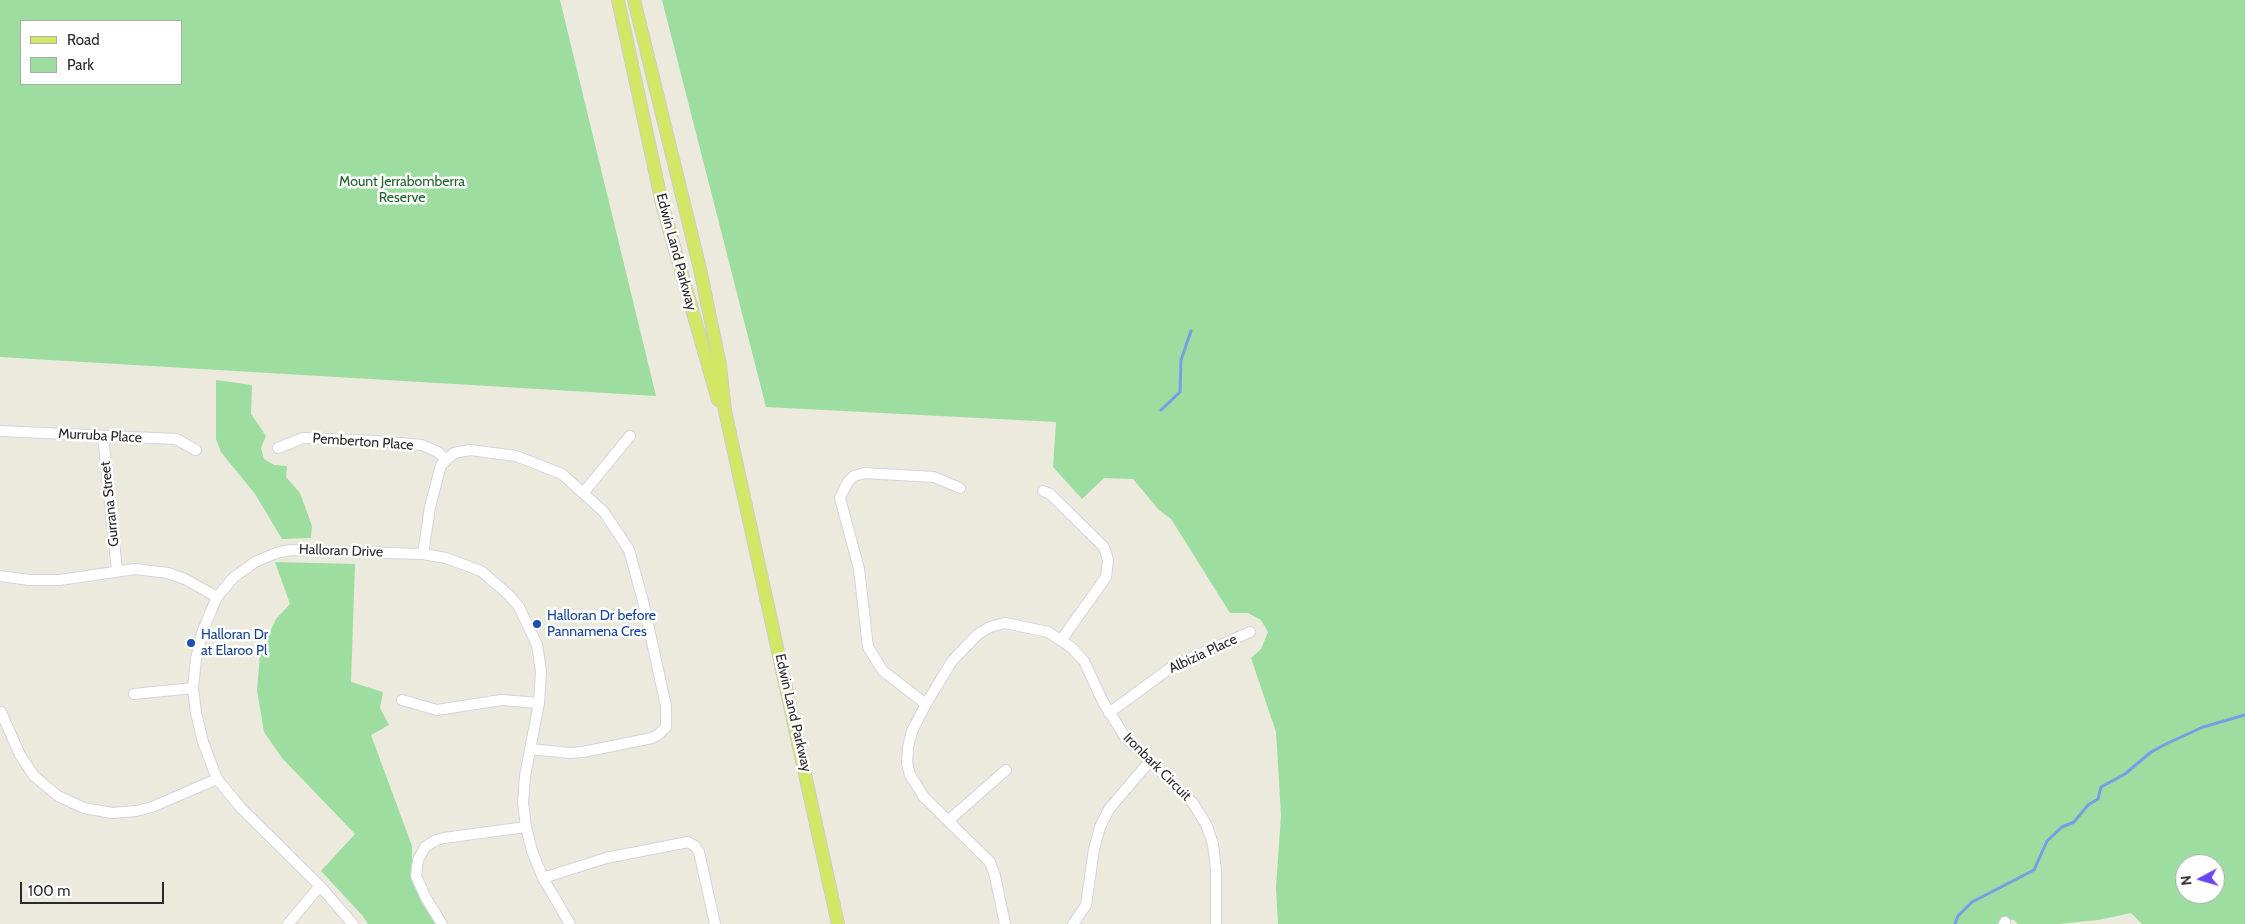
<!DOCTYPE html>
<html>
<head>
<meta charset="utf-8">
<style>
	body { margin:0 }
	#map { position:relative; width:2245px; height:924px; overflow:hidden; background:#ebeadd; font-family:Cabin,sans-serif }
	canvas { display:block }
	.legend { position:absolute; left:20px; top:20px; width:162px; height:65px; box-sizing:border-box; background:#fff; border:1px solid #aaa; margin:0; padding:6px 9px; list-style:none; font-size:15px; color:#2a2a2a }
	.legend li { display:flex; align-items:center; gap:10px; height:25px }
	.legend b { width:25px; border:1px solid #aaa }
	.north { position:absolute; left:2175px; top:854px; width:50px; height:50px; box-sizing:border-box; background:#fff; border:1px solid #aaa; border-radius:50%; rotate:264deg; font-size:14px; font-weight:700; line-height:20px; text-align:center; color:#2a2a2a }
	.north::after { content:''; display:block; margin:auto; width:18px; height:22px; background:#6847ed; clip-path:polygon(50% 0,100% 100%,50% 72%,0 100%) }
	.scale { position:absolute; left:20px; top:882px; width:144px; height:22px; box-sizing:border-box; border:2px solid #2a2a2a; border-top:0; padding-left:6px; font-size:15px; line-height:18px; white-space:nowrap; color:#2a2a2a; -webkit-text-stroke:4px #fff; paint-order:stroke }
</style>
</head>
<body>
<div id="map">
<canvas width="2245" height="924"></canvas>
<ul class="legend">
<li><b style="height:6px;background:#d3e766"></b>Road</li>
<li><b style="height:14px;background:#9ddea0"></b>Park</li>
</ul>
<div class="north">N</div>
<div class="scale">100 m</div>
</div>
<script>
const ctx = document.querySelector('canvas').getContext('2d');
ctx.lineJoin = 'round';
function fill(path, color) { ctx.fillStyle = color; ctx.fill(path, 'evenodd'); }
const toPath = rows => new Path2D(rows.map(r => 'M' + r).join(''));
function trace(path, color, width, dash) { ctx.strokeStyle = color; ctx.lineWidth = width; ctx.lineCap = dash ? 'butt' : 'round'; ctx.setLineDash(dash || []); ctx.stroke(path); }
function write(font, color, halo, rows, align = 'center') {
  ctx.font = font + ' Cabin,sans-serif'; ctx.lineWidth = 5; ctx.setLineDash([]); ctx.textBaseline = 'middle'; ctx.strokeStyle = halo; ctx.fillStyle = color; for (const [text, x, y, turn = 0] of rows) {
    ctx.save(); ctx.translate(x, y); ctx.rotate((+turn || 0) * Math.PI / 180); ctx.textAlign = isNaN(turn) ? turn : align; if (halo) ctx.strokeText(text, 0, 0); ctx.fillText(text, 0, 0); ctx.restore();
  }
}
fill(toPath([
	[0,0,560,0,656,396,0,357],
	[181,21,181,84,21,84,21,21],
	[662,0,2245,0,2245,924,2142,924,2131,913,2098,920,2059,924,2018,924,2014,920,2003,919,1998,924,1278,924,1276,887,1281,815,1276,732,1251,658,1261,649,1268,632,1261,620,1248,613,1230,613,1171,519,1159,510,1133,479,1104,478,1082,499,1053,467,1056,422,766,407],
	[2185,864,2215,864,2215,894,2185,894],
	[216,380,252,385,251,414,266,436,261,448,264,459,274,465,287,466,286,477,300,493,312,526,311,538,282,539,255,494,221,452,216,439],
	[275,562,355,564,351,682,383,692,380,708,389,725,371,735,412,846,412,882,436,924,368,924,362,915,321,871,355,834,282,758,264,732,257,690,260,654,276,619,290,604]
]), '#9ddea0');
trace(toPath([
	[1161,410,1180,392,1181,360,1191,331],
	[1955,924,1958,916,1972,902,2034,870,2047,841,2062,827,2074,822,2088,805,2098,799,2101,787,2125,774,2151,752,2168,743,2203,727,2245,715]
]), '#779de6', 3);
const minor = toPath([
	[0,431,176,439,196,450],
	[103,436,117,571],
	[278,448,303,438,377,441,422,445,438,452,445,459],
	[1043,491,1050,494,1104,547,1108,560,1106,577,1062,639],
	[584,492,630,436],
	[423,554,430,507,441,465,454,453,470,450,516,456,562,474,604,512,629,550,643,601,666,706,666,727,659,734,652,738,583,752,570,753,530,749],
	[0,576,29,580,60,580,135,569,168,573,185,579,217,597],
	[134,694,193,688],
	[402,700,437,710,501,700,539,703],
	[926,704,883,671,868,647,859,569,840,498,847,483,854,476,864,473,934,477,960,488],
	[1,712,20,755,34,776,58,796,84,808,112,813,136,811,152,807,217,779],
	[1109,713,1173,666,1250,632],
	[949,820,1006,770],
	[543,878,606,858,688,842,695,846,699,852,715,924],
	[288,924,320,886],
	[353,924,320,886,241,808,217,779,203,742,196,713,193,688,196,659,203,630,217,597,233,578,255,562,276,553,291,550,423,554,446,558,481,571,509,595,519,607,537,645,541,671,539,703,525,776,523,803,526,827,532,851,543,878,570,924],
	[442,924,426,898,416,876,418,860,425,847,436,840,444,838,526,827],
	[1005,924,995,876,990,862,924,797,910,775,907,763,908,747,912,731,926,704,952,661,978,634,990,627,1005,623,1048,632,1071,647,1084,661,1103,702,1125,737,1193,803,1206,824,1213,844,1216,870,1216,924],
	[1073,924,1086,905,1094,849,1100,827,1109,809,1150,761],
	[2004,924,2005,922]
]);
const major = toPath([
	[618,0,663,208,718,400],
	[634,0,700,269,720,365,725,411,838,924]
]);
trace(minor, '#d5d2e2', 12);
trace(major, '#ccc', 14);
trace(minor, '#fff', 10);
trace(major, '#d3e766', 12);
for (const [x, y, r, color] of [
	[537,624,5,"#1a4fb4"],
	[191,643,5,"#1a4fb4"]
]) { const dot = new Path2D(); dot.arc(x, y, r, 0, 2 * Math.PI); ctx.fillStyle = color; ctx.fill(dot); trace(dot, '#fff', 2); }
write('14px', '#1f622b', '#fff', [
	["Mount Jerrabomberra",402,182],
	["Reserve",402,198]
]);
write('14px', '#2a2a2a', '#fff', [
	["Edwin Land Parkway",676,252,75],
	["Murruba Place",100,436,3],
	["Pemberton Place",363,442,4],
	["Gurrana Street",110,504,-96],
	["Halloran Drive",341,551,2],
	["Albizia Place",1203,654,-25],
	["Edwin Land Parkway",793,713,77],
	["Ironbark Circuit",1157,767,45]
]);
write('14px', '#164399', '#fff', [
	["Halloran Dr before",547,616],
	["Pannamena Cres",547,632],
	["Halloran Dr",201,635],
	["at Elaroo Pl",201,651]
], 'left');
</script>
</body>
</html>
